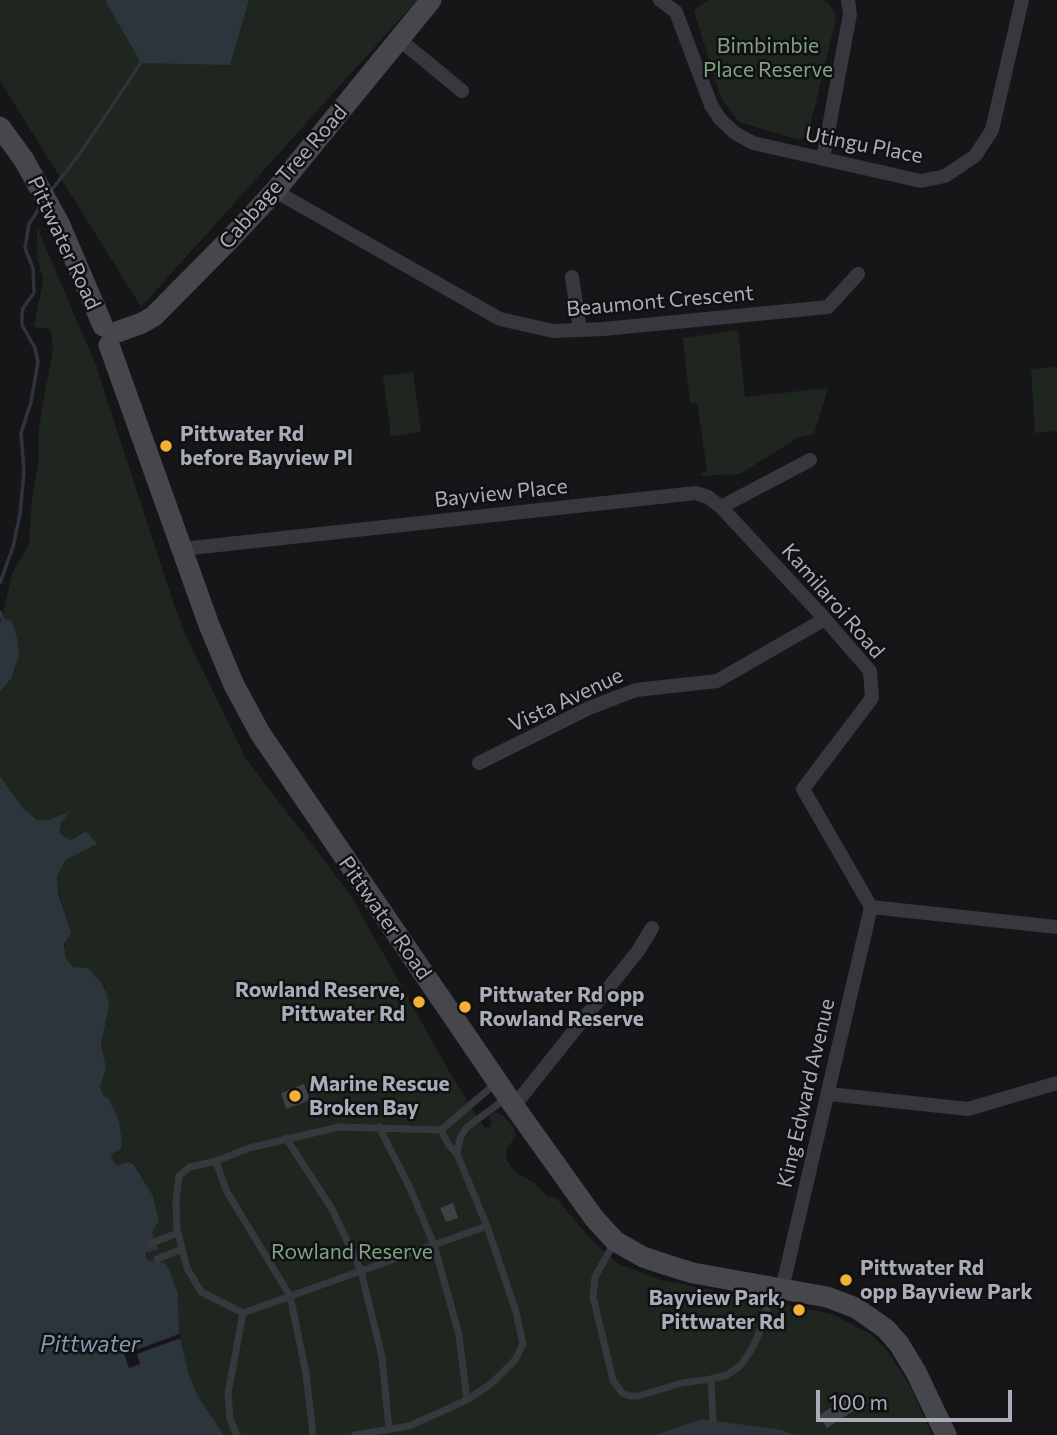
<!DOCTYPE html>
<html>
<head>
<meta charset="utf-8">
<style>
	body { margin:0 }
	#map { position:relative; width:1057px; height:1435px; overflow:hidden; background:#161618; font-family:Commissioner,sans-serif }
	canvas { display:block }
	.scale { position:absolute; left:816px; top:1390px; width:196px; height:32px; box-sizing:border-box; border:4px solid #a8adb8; border-top:0; padding-left:9px; font-size:21px; line-height:24px; white-space:nowrap; color:#a8adb8; -webkit-text-stroke:5px #111113; paint-order:stroke }
</style>
</head>
<body>
<div id="map">
<canvas width="1057" height="1435"></canvas>
<div class="scale">100 m</div>
</div>
<script>
const ctx = document.querySelector('canvas').getContext('2d');
ctx.lineJoin = 'round';
function fill(path, color) { ctx.fillStyle = color; ctx.fill(path, 'evenodd'); }
const toPath = rows => new Path2D(rows.map(r => 'M' + r).join(''));
function trace(path, color, width, dash) { ctx.strokeStyle = color; ctx.lineWidth = width; ctx.lineCap = dash ? 'butt' : 'round'; ctx.setLineDash(dash || []); ctx.stroke(path); }
function write(font, color, halo, rows, align = 'center') {
  ctx.font = font + ' Commissioner,sans-serif'; ctx.lineWidth = 5; ctx.setLineDash([]); ctx.textBaseline = 'middle'; ctx.strokeStyle = halo; ctx.fillStyle = color; for (const [text, x, y, turn = 0] of rows) {
    ctx.save(); ctx.translate(x, y); ctx.rotate((+turn || 0) * Math.PI / 180); ctx.textAlign = isNaN(turn) ? turn : align; if (halo) ctx.strokeText(text, 0, 0); ctx.fillText(text, 0, 0); ctx.restore();
  }
}
fill(toPath([
	[0,0,417,0,141,307,0,81],
	[708,0,821,0,829,4,836,15,835,23,808,134,800,140,739,122,721,98,694,11],
	[37,227,96,366,174,605,185,634,246,759,350,894,450,1073,484,1127,489,1128,492,1123,489,1116,495,1112,504,1116,514,1128,516,1136,507,1148,506,1159,515,1172,535,1183,547,1197,554,1197,558,1200,589,1237,617,1263,661,1280,832,1314,871,1334,889,1353,910,1386,932,1435,224,1435,198,1396,189,1375,179,1334,178,1293,170,1272,149,1261,146,1258,152,1233,159,1220,153,1196,135,1164,127,1162,117,1166,111,1157,112,1153,120,1149,122,1143,119,1121,110,1100,103,1095,100,1087,106,1068,102,1055,102,1035,109,1006,104,987,88,968,73,967,66,959,63,906,56,885,57,876,66,860,94,846,83,832,71,840,63,836,60,828,66,813,48,820,37,820,22,807,0,776,0,691,11,679,17,665,12,622,2,618,12,574,29,544,32,498,38,466,39,427,53,348,50,329,34,327,43,280,37,255],
	[738,330,745,397,828,388,814,434,799,437,740,474,700,476,707,469,697,403,690,403,683,338],
	[1057,367,1057,431,1035,433,1031,369],
	[413,372,421,432,391,436,383,376]
]), '#1e261f');
fill(toPath([
	[105,0,249,0,230,65,141,63],
	[2,618,12,621,17,638,19,656,11,679,0,691,0,622],
	[0,776,22,807,37,820,48,820,69,812,61,823,60,832,63,836,71,840,86,831,97,844,66,860,57,876,58,893,71,933,64,944,66,959,73,967,88,968,100,981,107,994,109,1006,101,1045,106,1068,100,1087,103,1095,110,1100,119,1121,122,1143,121,1149,113,1153,111,1157,117,1166,127,1162,134,1164,153,1196,159,1220,152,1233,158,1249,146,1253,146,1258,149,1261,159,1261,166,1264,170,1272,178,1293,179,1334,189,1375,198,1396,224,1435,0,1435],
	[701,1419,782,1430,795,1435,656,1435]
]), '#2c353c');
fill(toPath([
	[179,1334,181,1338,137,1354,140,1364,129,1368,122,1348,133,1344,136,1350]
]), '#161618');
trace(toPath([
	[50,192,79,155,142,61],
	[0,583,13,547,20,514,24,472,21,433,31,402,38,362,35,348,22,325,22,315,23,308,34,293,33,268,25,248,29,224,40,207],
	[0,612,2,618]
]), '#2c353c', 3.5);
fill(toPath([
	[304,1084,310,1100,286,1109,281,1093],
	[453,1203,458,1218,446,1222,440,1208],
	[847,1398,848,1400,851,1398,858,1408,827,1428,819,1415]
]), '#404145');
trace(toPath([
	[379,1127,410,1188,434,1245,459,1335,467,1400],
	[286,1138,332,1209,361,1271,382,1357,389,1429],
	[457,1154,460,1138,466,1128,505,1099],
	[216,1161,190,1167,179,1176,176,1202,177,1229,187,1268,201,1292,243,1313],
	[614,1243,595,1277,593,1297,613,1380,622,1393,630,1396,638,1396,682,1383,711,1379,727,1375,740,1366,752,1349,762,1326,772,1289],
	[150,1244,177,1233],
	[157,1259,182,1249],
	[711,1379,713,1420],
	[237,1435,230,1419,228,1394,243,1313,487,1226],
	[313,1435,306,1373,290,1296,226,1190,216,1161,249,1148,339,1127,441,1130,496,1083],
	[355,1435,409,1426,467,1400,492,1383,515,1360,523,1344,516,1312,487,1226,457,1154,448,1144,441,1130]
]), '#37383d', 7);
trace(toPath([
	[660,0,676,12,711,105,720,119,735,133,753,143,921,181,945,176,975,156,992,130,1022,0],
	[400,40,462,91],
	[823,159,850,14,848,0],
	[275,191,500,319,553,331,604,329,828,307,858,274],
	[572,277,580,330],
	[721,507,825,619,870,671,872,698,803,789,871,907],
	[182,549,696,493,708,497,721,507,810,460],
	[479,763,589,708,636,690,717,681,825,619],
	[871,907,1057,927],
	[829,1094,968,1109,1057,1083],
	[514,1106,638,951,652,928],
	[782,1289,871,907]
]), '#37383d', 14);
trace(toPath([
	[0,127,24,160,59,223,103,326],
	[117,332,142,323,154,316,231,238,275,191,431,0],
	[109,345,209,625,234,685,260,733,514,1106,594,1218,615,1241,643,1257,667,1265,693,1273,827,1297,856,1308,886,1329,899,1344,916,1372,946,1435]
]), '#45474d', 21);
for (const [x, y, r, color] of [
	[166,446,7,"#f2b134"],
	[419,1002,7,"#f2b134"],
	[465,1007,7,"#f2b134"],
	[295,1096,7,"#f2b134"],
	[846,1280,7,"#f2b134"],
	[799,1310,7,"#f2b134"]
]) { const dot = new Path2D(); dot.arc(x, y, r, 0, 2 * Math.PI); ctx.fillStyle = color; ctx.fill(dot); trace(dot, '#111113', 2.5); }
write('21px', '#7fa381', '#111113', [
	["Bimbimbie",768,46],
	["Place Reserve",768,70],
	["Rowland Reserve",352,1252]
]);
write('21px', '#a8adb8', '#111113', [
	["Utingu Place",864,145,11],
	["Cabbage Tree Road",283,177,-49],
	["Pittwater Road",64,243,65],
	["Beaumont Crescent",660,301,-5],
	["Bayview Place",501,493,-6],
	["Kamilaroi Road",833,601,49],
	["Vista Avenue",566,700,-25],
	["Pittwater Road",385,918,55],
	["King Edward Avenue",806,1093,-77]
]);
write('bold 21px', '#a8adb8', '#111113', [
	["Pittwater Rd",180,434],
	["before Bayview Pl",180,458],
	["Rowland Reserve,",405,990,"right"],
	["Pittwater Rd",405,1014,"right"],
	["Pittwater Rd opp",479,995],
	["Rowland Reserve",479,1019],
	["Marine Rescue",309,1084],
	["Broken Bay",309,1108],
	["Pittwater Rd",860,1268],
	["opp Bayview Park",860,1292],
	["Bayview Park,",785,1298,"right"],
	["Pittwater Rd",785,1322,"right"]
], 'left');
write('italic 23px', '#7f9bb3', '#111113', [
	["Pittwater",90,1344]
]);
</script>
</body>
</html>
